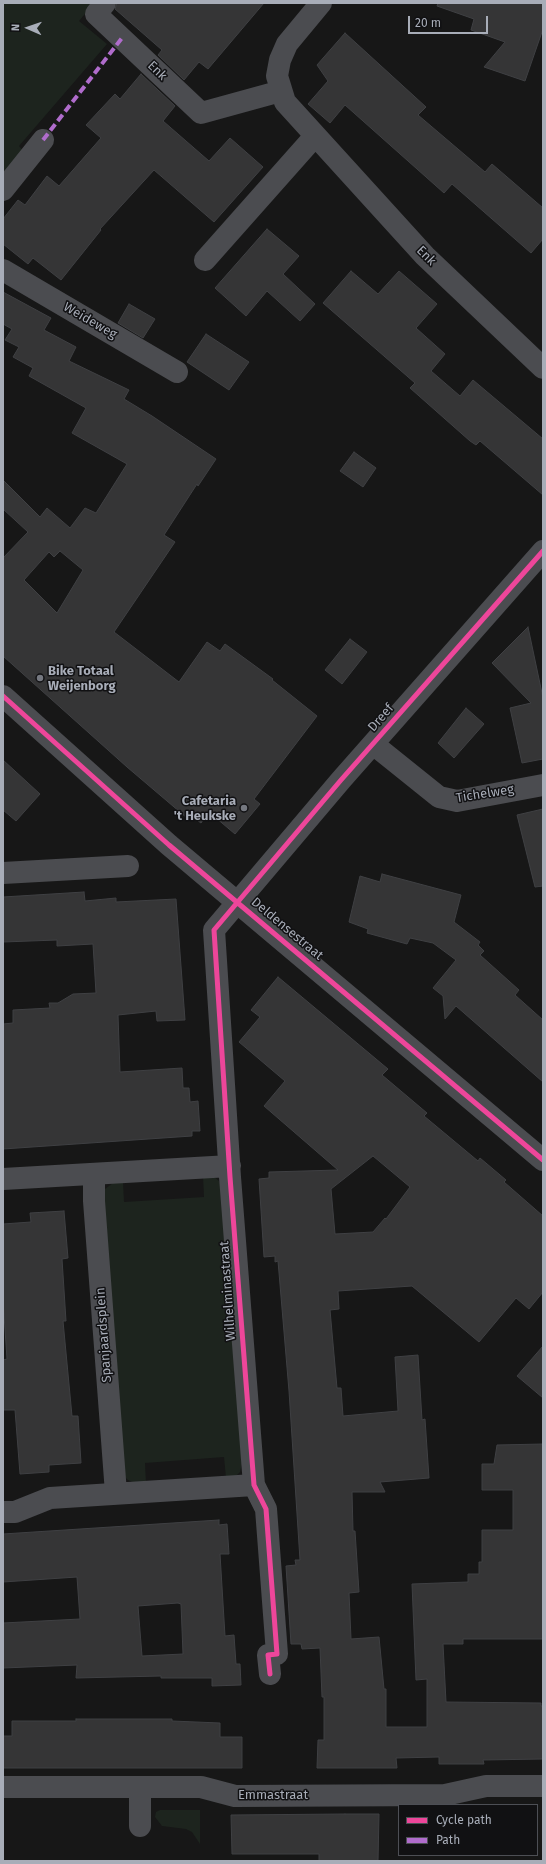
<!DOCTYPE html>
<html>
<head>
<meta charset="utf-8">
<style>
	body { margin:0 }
	#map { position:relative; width:546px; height:1864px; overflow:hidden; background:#171717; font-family:"Fira Sans",sans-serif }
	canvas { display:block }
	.frame { position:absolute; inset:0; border:4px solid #a8adb8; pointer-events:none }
	.legend { position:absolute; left:398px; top:1804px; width:140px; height:52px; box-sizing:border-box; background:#111113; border:1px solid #4d4f55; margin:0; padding:5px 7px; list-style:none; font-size:12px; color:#a8adb8 }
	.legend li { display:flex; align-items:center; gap:8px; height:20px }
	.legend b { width:20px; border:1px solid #4d4f55 }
	.north { position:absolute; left:8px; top:8px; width:40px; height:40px; -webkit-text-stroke:3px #111113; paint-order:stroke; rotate:272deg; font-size:11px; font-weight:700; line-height:16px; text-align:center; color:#a8adb8 }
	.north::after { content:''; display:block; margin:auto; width:14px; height:18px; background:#a8adb8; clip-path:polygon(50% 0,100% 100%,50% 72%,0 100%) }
	.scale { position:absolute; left:408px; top:16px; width:80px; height:18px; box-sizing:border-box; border:2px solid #a8adb8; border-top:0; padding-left:5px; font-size:12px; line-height:14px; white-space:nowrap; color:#a8adb8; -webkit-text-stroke:3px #111113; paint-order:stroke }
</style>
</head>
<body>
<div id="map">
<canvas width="546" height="1864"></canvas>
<div class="frame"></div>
<ul class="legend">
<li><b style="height:5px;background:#ed469a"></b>Cycle path</li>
<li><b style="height:5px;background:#b06ccc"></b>Path</li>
</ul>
<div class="north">N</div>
<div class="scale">20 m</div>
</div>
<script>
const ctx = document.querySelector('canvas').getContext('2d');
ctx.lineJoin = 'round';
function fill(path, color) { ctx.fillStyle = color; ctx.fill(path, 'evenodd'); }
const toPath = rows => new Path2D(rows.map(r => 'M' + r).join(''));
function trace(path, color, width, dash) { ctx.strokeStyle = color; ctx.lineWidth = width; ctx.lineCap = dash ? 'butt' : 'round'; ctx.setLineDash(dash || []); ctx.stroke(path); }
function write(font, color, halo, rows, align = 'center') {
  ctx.font = font + ' "Fira Sans",sans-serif'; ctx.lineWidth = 3; ctx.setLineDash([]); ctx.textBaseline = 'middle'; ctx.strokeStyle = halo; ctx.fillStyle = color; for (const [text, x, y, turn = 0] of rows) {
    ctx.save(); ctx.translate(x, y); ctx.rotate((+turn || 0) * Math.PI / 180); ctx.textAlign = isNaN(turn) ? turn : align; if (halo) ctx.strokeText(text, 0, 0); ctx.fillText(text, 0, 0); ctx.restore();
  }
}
fill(toPath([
	[3,3,94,3,79,21,107,44,19,146,27,155,3,187],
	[203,1176,213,1176,219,1181,222,1187,242,1464,240,1472,235,1477,226,1478,224,1457,145,1463,146,1484,137,1484,128,1480,121,1473,101,1205,105,1189,113,1183,123,1182,124,1202,204,1197],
	[160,1810,200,1810,200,1844,192,1832,186,1829,162,1826,155,1817,156,1812]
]), '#1d241e');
const building = toPath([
	[117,3,264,3,208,69,199,62,184,80,158,55,162,50,115,9,117,3],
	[438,3,543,3,543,29,525,81,484,67,505,42,471,30,474,19,437,6,438,3],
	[345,33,426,107,418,115,485,172,492,164,543,208,543,239,531,253,452,184,444,193,345,105,330,123,308,104,328,81,317,65,345,33],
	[141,74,175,106,163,121,209,161,230,138,263,167,214,222,154,170,100,229,101,230,61,280,33,258,28,264,3,244,3,219,18,200,25,205,47,176,59,186,101,138,86,125,115,94,120,99,141,74],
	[267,229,299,256,283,274,315,304,300,321,267,291,246,316,215,288,267,229],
	[351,271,378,294,399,271,437,304,416,328,445,354,431,371,460,396,473,380,543,439,543,495,480,441,476,445,470,441,410,388,415,383,323,303,351,271],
	[3,292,51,318,44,330,76,347,69,361,129,390,124,399,152,416,216,459,198,486,197,484,164,535,175,542,114,632,179,682,207,642,220,651,225,644,273,679,272,680,317,716,254,799,260,804,235,834,209,812,201,823,190,815,187,818,127,767,3,656,3,558,28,532,3,509,3,480,40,517,47,508,70,528,85,508,96,513,127,464,72,433,86,408,29,376,33,368,13,357,19,347,5,340,12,329,3,324,3,292],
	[60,551,83,570,57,613,24,580,49,552,54,557,60,551],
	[129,304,155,319,143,338,118,323,129,304],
	[206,334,249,362,229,390,187,362,206,334],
	[354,452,376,468,363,487,340,471,354,452],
	[528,627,543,698,543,759,522,763,510,708,531,703,492,663,528,627],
	[350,639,367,652,342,684,325,670,350,639],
	[466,708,484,724,454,758,438,743,466,708],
	[3,760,40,794,16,821,3,810,3,760],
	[543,809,543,886,535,887,517,815,543,809],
	[382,874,461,895,454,922,480,942,478,945,484,951,480,955,519,990,515,995,543,1020,543,1082,456,1006,445,1019,443,996,433,988,456,960,433,943,410,938,407,944,367,933,368,929,349,922,360,876,380,882,382,874],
	[84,892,85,901,116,898,116,902,176,899,185,1020,157,1021,156,1011,118,1015,120,1072,182,1068,183,1088,189,1088,190,1102,198,1101,200,1131,192,1131,192,1136,3,1149,3,1024,13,1023,13,1010,50,1008,49,1003,58,1003,73,994,96,993,93,944,57,946,57,940,3,942,3,897,84,892],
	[278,977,388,1069,382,1075,427,1113,424,1116,478,1161,480,1158,506,1180,504,1182,543,1216,543,1292,529,1309,516,1298,479,1342,412,1286,338,1291,339,1309,330,1310,337,1388,341,1388,343,1416,398,1411,395,1357,418,1355,422,1420,425,1419,429,1478,380,1482,385,1492,352,1492,353,1531,355,1531,359,1592,349,1593,351,1639,379,1637,384,1689,386,1689,386,1727,427,1727,427,1679,416,1680,412,1584,468,1582,468,1574,479,1574,479,1562,482,1562,482,1530,513,1530,513,1490,482,1490,482,1464,494,1464,497,1445,543,1444,543,1639,463,1639,463,1644,443,1644,446,1702,541,1703,541,1706,543,1706,543,1759,483,1760,484,1764,439,1764,439,1757,396,1758,397,1768,317,1768,318,1740,324,1740,324,1697,322,1697,320,1648,302,1649,301,1644,291,1644,286,1566,296,1565,295,1560,300,1560,289,1391,278,1261,275,1262,275,1256,264,1257,259,1179,269,1178,269,1172,338,1170,264,1106,285,1081,239,1042,260,1017,251,1010,278,977],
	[373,1156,410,1187,386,1219,385,1218,373,1232,335,1234,331,1189,373,1156],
	[64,1211,68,1258,62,1259,66,1321,63,1321,72,1416,78,1416,81,1463,49,1465,49,1472,20,1474,15,1410,3,1410,3,1360,7,1359,3,1300,3,1224,31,1222,30,1213,64,1211],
	[543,1346,543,1398,517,1376,543,1346],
	[219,1520,219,1525,227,1524,229,1554,220,1554,225,1636,234,1635,236,1664,240,1664,241,1685,212,1686,212,1678,161,1678,161,1676,76,1678,77,1665,3,1668,3,1623,80,1619,77,1577,3,1582,3,1534,219,1520],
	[178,1603,181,1604,183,1654,142,1656,138,1606,178,1603],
	[76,1719,172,1719,172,1721,220,1723,220,1737,242,1737,242,1768,3,1768,3,1736,12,1736,12,1721,76,1721,76,1719],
	[345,1814,379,1814,378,1861,319,1861,319,1854,232,1854,231,1815,345,1814]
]);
fill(building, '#353536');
trace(building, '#3f4043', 1);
trace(toPath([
	[105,3,96,14,201,113,281,91],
	[321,3,287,44,280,60,277,76,285,102,425,256,543,368],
	[3,190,43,140],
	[205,260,315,136],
	[3,270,177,372],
	[373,744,439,797,457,801,543,785],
	[3,873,128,866],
	[94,1175,94,1201,116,1493],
	[3,1179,230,1166],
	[3,1512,15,1512,50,1498,254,1485],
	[270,1674,268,1655,277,1654,266,1509,254,1485,230,1177,214,930,341,780,543,551],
	[3,1787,201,1787,235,1796,445,1795,486,1786,543,1786],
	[140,1826,140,1787]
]), '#4b4c50', 22);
trace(toPath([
	[3,696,169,845,543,1160]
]), '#4b4c50', 22);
trace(toPath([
	[43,140,122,38]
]), '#b06ccc', 4, [8, 4]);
trace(toPath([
	[3,696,169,845,543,1160],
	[270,1674,268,1655,277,1654,266,1509,254,1485,230,1177,214,930,341,780,543,551]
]), '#ed469a', 5);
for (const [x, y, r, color] of [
	[40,678,4,"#757880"],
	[244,808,4,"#757880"]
]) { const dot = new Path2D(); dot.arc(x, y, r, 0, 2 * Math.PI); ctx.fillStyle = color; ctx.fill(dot); trace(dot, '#111113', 1.5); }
write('13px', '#a8adb8', '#111113', [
	["Enk",157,71,44],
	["Enk",426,256,45],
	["Weideweg",90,321,30],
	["Dreef",381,718,-49],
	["Tichelweg",485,794,-9],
	["Deldensestraat",287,929,40],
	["Wilhelminastraat",228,1291,-94],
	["Spanjaardsplein",104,1335,-94],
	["Emmastraat",273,1795]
]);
write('bold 13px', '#a8adb8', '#111113', [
	["Bike Totaal",48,671],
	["Weijenborg",48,686],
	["Cafetaria",236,801,"right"],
	["'t Heukske",236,816,"right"]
], 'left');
</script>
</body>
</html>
